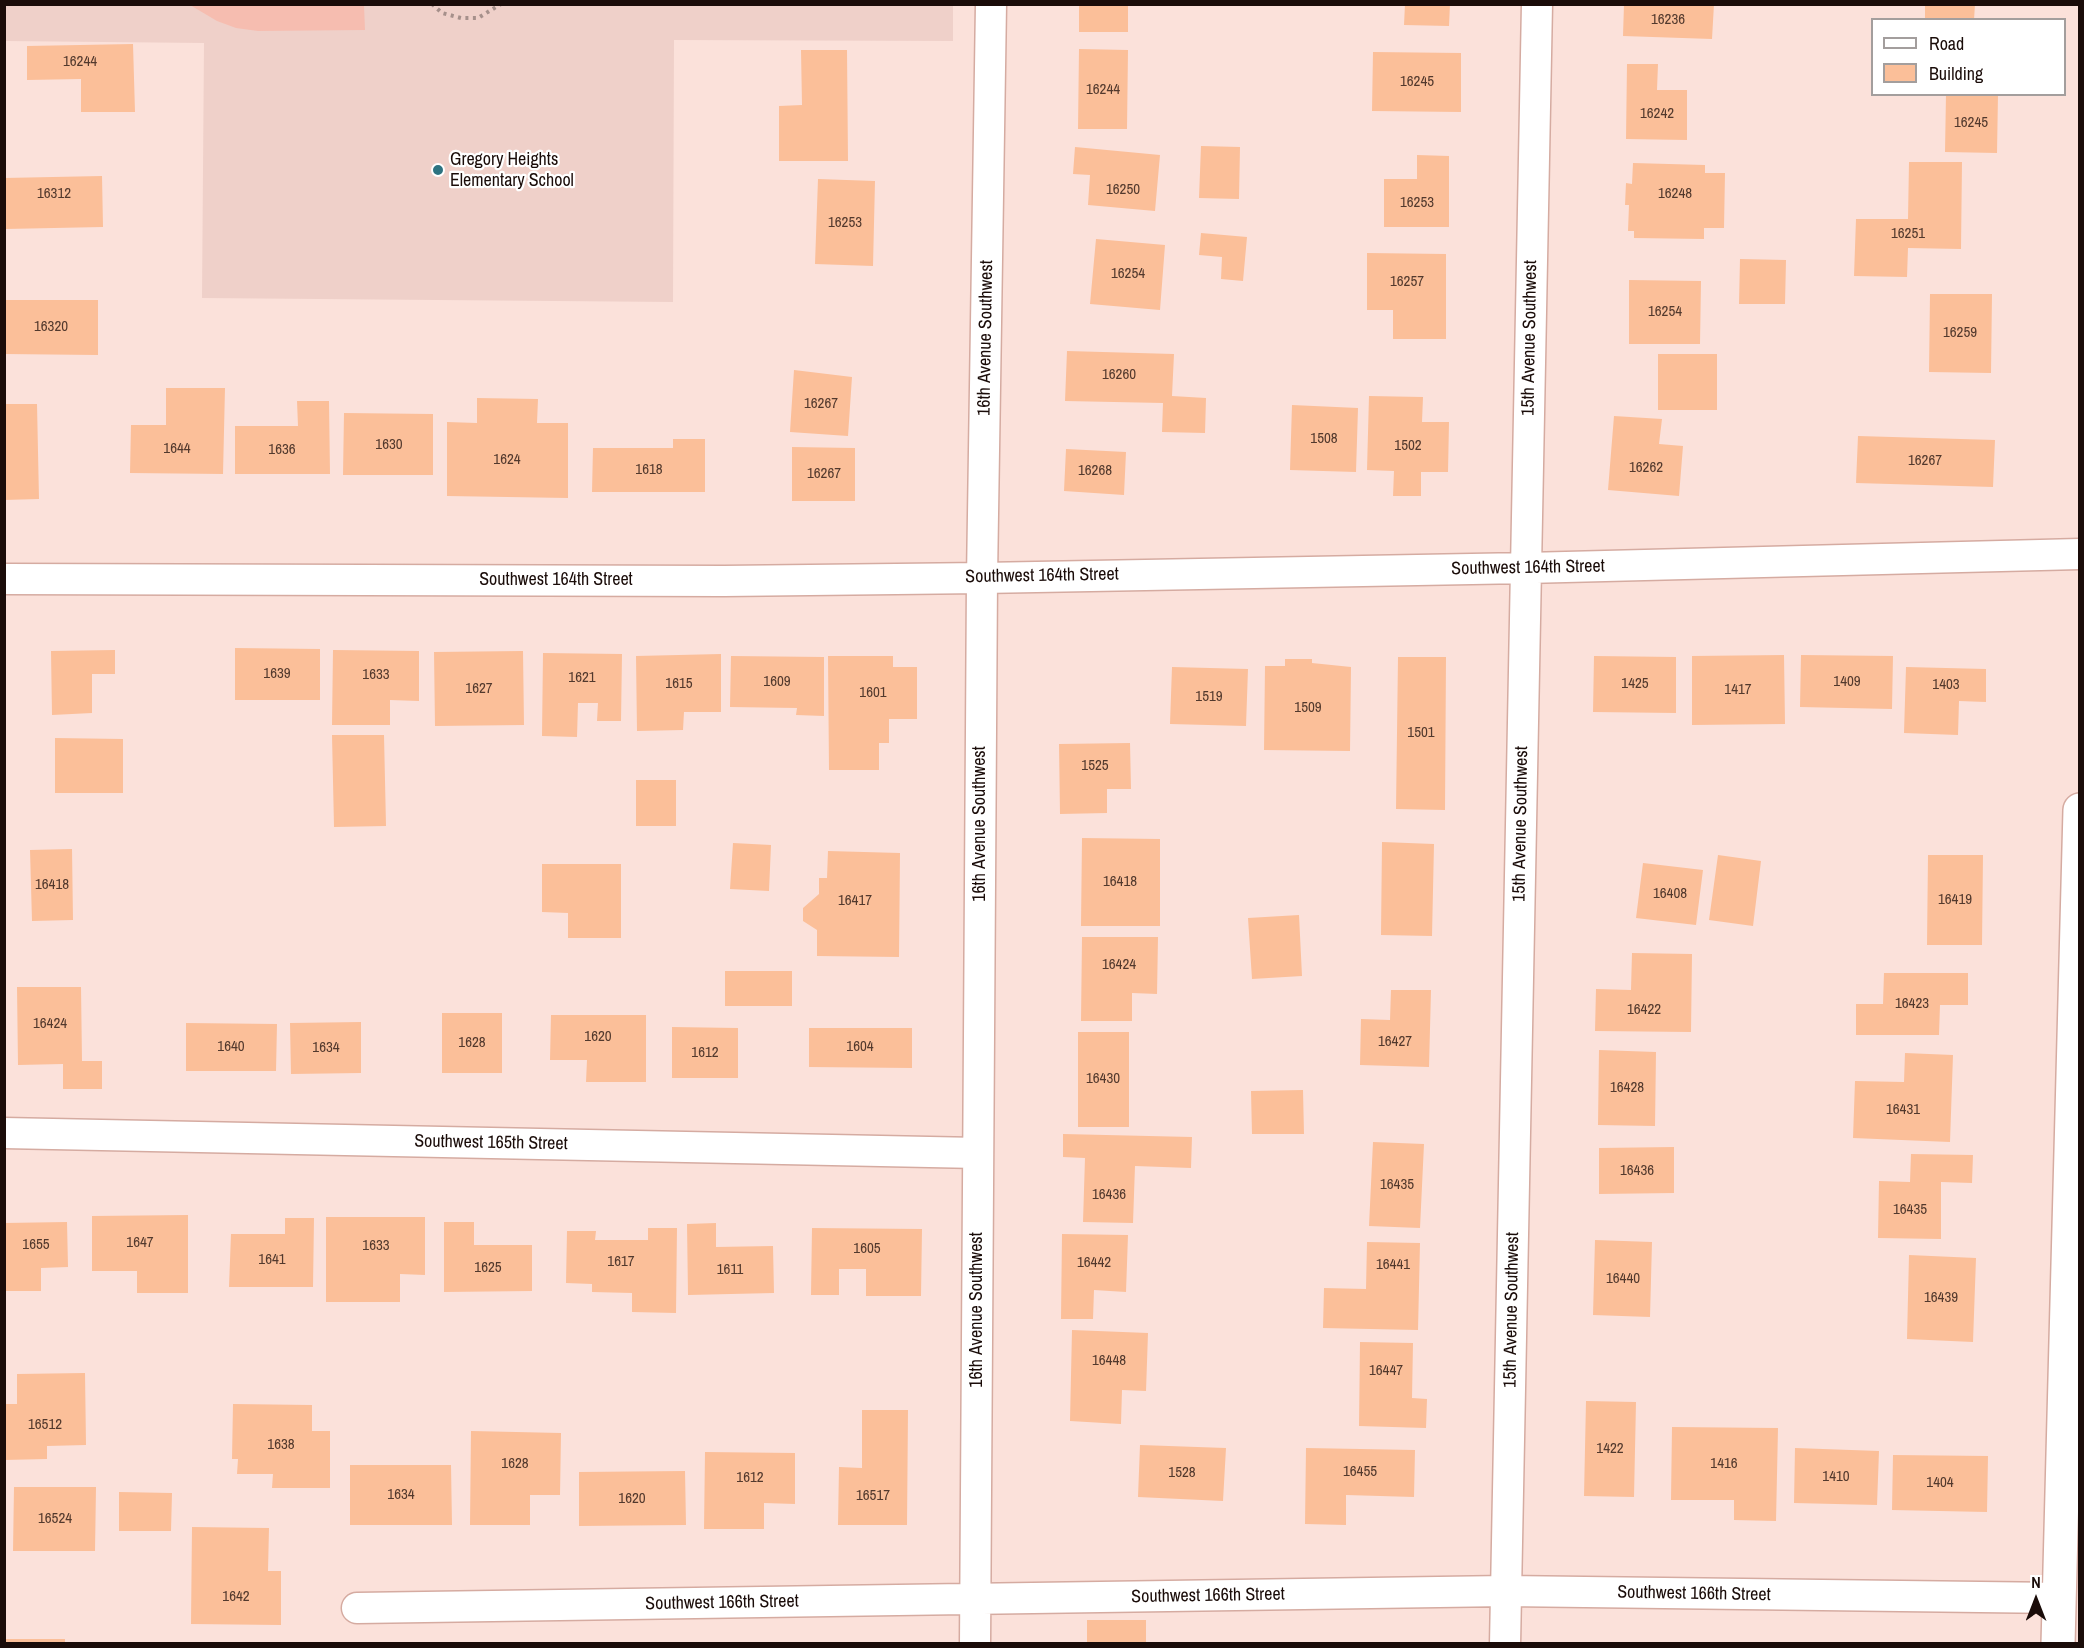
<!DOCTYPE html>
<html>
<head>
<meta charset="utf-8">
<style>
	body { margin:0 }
	#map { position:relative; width:2084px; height:1648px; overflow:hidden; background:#fbe1da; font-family:"Archivo Narrow",sans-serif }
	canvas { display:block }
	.frame { position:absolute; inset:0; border:6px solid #1a0c09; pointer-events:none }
	.legend { position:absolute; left:1871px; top:18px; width:195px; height:78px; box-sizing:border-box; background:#fff; border:2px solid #a39e9d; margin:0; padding:8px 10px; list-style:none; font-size:18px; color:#1a0c09 }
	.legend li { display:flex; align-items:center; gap:12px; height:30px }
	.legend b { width:30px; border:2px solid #a39e9d }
	.north { position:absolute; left:2006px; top:1570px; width:60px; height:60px; -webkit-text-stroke:4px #fff; paint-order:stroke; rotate:0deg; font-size:16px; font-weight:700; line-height:24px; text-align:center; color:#1a0c09 }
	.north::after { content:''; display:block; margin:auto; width:21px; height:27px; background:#1a0c09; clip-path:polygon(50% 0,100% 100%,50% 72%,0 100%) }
</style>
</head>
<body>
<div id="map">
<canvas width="2084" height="1648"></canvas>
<div class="frame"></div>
<ul class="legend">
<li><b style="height:8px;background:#fff"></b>Road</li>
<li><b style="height:16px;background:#fbbf99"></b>Building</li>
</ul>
<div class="north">N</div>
</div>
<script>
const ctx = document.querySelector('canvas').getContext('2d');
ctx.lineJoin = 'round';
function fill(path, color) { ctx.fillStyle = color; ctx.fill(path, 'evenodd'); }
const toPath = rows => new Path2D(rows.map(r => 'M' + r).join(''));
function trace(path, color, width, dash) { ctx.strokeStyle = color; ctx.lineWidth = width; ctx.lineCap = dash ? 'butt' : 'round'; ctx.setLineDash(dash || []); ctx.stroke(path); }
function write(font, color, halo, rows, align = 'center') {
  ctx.font = font + ' "Archivo Narrow",sans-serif'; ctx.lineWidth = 4.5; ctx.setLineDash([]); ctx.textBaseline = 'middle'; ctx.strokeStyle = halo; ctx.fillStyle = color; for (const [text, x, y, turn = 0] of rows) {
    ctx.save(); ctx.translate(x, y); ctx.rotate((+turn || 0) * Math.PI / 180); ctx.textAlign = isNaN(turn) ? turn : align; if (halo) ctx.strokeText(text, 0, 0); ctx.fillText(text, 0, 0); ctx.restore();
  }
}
fill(toPath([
	[5,4,953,5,953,41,674,40,673,302,202,298,204,43,5,41]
]), '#efd0c9');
fill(toPath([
	[190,5,364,5,365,30,258,31,236,28,217,21]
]), '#f6bdb0');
fill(toPath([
	[1079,4,1128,4,1128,32,1079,32],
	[1405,4,1450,4,1449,26,1404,25],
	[1624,4,1714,4,1712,39,1623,36],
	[1925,4,1975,4,1974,20,1925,20],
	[133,44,135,112,81,112,81,79,27,80,27,46],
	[1079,49,1128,50,1127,129,1078,129],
	[801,50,847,50,848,161,779,161,779,106,802,105],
	[1373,52,1461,53,1461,112,1372,111],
	[1627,64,1658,64,1657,90,1687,90,1687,140,1626,139],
	[1946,94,1998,94,1997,153,1945,152],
	[1201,146,1240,147,1239,199,1199,198],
	[1075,147,1160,155,1155,211,1088,205,1090,175,1073,174],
	[1417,155,1449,156,1449,227,1384,227,1384,179,1417,179],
	[1909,162,1962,162,1961,249,1908,248,1907,277,1854,276,1856,219,1908,219],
	[1633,163,1705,165,1705,173,1725,173,1724,228,1704,228,1704,239,1634,238,1634,231,1628,231,1629,205,1625,205,1626,183,1632,184],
	[102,176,103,227,5,229,4,178],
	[818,179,875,181,873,266,815,264],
	[1201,233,1247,237,1243,281,1221,279,1222,257,1199,255],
	[1096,239,1165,245,1160,310,1090,304],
	[1367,253,1446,254,1446,339,1393,339,1393,310,1367,310],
	[1740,259,1786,260,1785,304,1739,304],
	[1629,280,1701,281,1700,344,1629,344],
	[1930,294,1992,294,1991,373,1929,372],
	[4,300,98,300,98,355,4,354],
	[1067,351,1174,354,1172,396,1206,398,1205,433,1162,432,1163,403,1065,401],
	[1658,354,1717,354,1717,410,1658,410],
	[794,370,852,377,848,436,790,432],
	[166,388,225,388,223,474,130,473,131,425,166,425],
	[1369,396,1423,397,1422,422,1449,422,1448,472,1421,472,1421,496,1393,496,1394,471,1367,470],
	[477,398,538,399,537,423,568,423,568,498,447,496,447,422,477,423],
	[297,401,329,401,330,474,235,474,235,426,298,426],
	[4,404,37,404,39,499,4,500],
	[1292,405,1358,408,1356,472,1290,470],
	[344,413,433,414,433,475,343,475],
	[1614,416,1662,419,1659,444,1683,446,1679,496,1608,490],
	[1858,436,1995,440,1993,487,1856,483],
	[673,439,705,439,705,492,592,492,593,448,673,448],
	[792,447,855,448,855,501,792,501],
	[1066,449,1126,452,1124,495,1064,491],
	[235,648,320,649,320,700,235,700],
	[115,650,115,674,92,674,92,713,52,715,51,651],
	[333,650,419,651,419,701,390,700,390,725,332,725],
	[523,651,524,725,435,726,434,652],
	[543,653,622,654,621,721,597,721,598,703,578,703,577,737,542,736],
	[721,654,721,712,684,712,683,730,637,731,636,656],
	[1784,655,1785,724,1692,725,1692,656],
	[1801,655,1893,656,1892,709,1800,707],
	[731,656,824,657,824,716,796,715,797,708,730,707],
	[828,656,893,656,893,667,917,667,917,719,889,719,889,743,879,743,879,770,829,770],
	[1594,656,1676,657,1676,713,1593,712],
	[1398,657,1446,657,1445,810,1396,809],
	[1285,659,1312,659,1312,663,1351,667,1350,751,1264,750,1265,666,1285,666],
	[1172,667,1248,669,1246,726,1170,724],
	[1906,667,1986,669,1986,702,1959,701,1958,735,1904,733],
	[332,735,384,735,386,826,334,827],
	[55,738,123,739,123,793,55,793],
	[1130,743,1131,789,1107,789,1107,813,1060,814,1059,744],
	[636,780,676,780,676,826,636,826],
	[1082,838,1160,839,1160,926,1081,926],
	[1382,842,1434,844,1432,936,1381,935],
	[733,843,771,845,769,891,730,889],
	[72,849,73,920,32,921,30,850],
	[828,851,900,853,899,957,817,956,817,930,803,921,803,908,819,894,819,878,827,878],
	[1718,855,1761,861,1753,926,1709,920],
	[1928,855,1983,855,1982,945,1927,945],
	[1643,863,1703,870,1696,925,1636,918],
	[542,864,621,864,621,938,568,938,568,913,542,912],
	[1299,915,1302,976,1252,979,1248,918],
	[1082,937,1158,937,1157,994,1132,993,1132,1021,1081,1021],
	[1632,953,1692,954,1691,1032,1595,1031,1596,989,1631,990],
	[725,971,792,971,792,1006,725,1006],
	[1884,973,1968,973,1968,1005,1940,1005,1939,1035,1856,1035,1856,1004,1883,1004],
	[17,987,81,987,82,1061,102,1061,102,1089,63,1089,63,1064,18,1065],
	[1391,990,1431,990,1429,1067,1360,1065,1361,1019,1390,1020],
	[442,1013,502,1013,502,1073,442,1073],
	[551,1015,646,1015,646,1082,586,1082,587,1060,550,1060],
	[361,1022,361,1073,291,1074,290,1023],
	[186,1023,277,1024,276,1071,186,1071],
	[672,1027,738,1028,738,1078,672,1078],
	[809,1028,912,1028,912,1068,809,1067],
	[1078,1032,1129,1032,1129,1127,1078,1127],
	[1599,1050,1656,1052,1655,1126,1598,1125],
	[1905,1053,1953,1055,1950,1142,1853,1138,1855,1081,1904,1082],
	[1303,1090,1304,1134,1252,1134,1251,1091],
	[1063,1134,1192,1137,1191,1168,1135,1166,1133,1223,1083,1222,1085,1158,1063,1157],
	[1373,1142,1424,1144,1420,1228,1369,1226],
	[1674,1147,1674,1193,1599,1194,1599,1148],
	[1911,1154,1973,1155,1972,1183,1941,1182,1941,1239,1878,1238,1879,1181,1910,1182],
	[188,1215,188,1293,137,1293,137,1271,92,1271,92,1216],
	[326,1217,425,1217,425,1275,400,1274,400,1302,326,1302],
	[285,1218,314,1218,313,1287,229,1287,231,1234,285,1234],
	[67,1222,68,1267,41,1268,41,1291,4,1291,4,1223],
	[444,1222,474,1222,474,1245,532,1245,532,1291,444,1292],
	[716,1223,716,1247,773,1246,774,1293,688,1295,687,1224],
	[648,1228,677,1228,676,1313,632,1312,632,1293,592,1292,592,1284,566,1283,567,1231,596,1231,595,1240,648,1240],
	[812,1228,922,1229,921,1296,866,1296,866,1269,839,1269,839,1295,811,1295],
	[1062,1234,1128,1235,1126,1292,1094,1290,1093,1319,1061,1319],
	[1595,1240,1652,1242,1650,1317,1593,1315],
	[1367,1242,1420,1243,1418,1330,1323,1328,1324,1288,1366,1289],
	[1909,1255,1976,1258,1973,1342,1907,1339],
	[1072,1330,1148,1333,1146,1391,1122,1390,1121,1424,1070,1421],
	[1360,1342,1413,1343,1412,1398,1427,1399,1426,1428,1359,1426],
	[85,1373,86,1445,47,1446,47,1459,4,1460,4,1404,17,1404,17,1374],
	[1586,1401,1636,1402,1634,1497,1584,1496],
	[233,1404,312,1405,312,1431,330,1431,330,1488,272,1488,273,1474,237,1474,238,1459,232,1459],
	[862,1410,908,1410,907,1525,838,1525,839,1467,862,1468],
	[1672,1427,1778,1428,1776,1521,1734,1520,1734,1500,1671,1500],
	[471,1431,561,1433,560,1495,530,1495,530,1525,470,1525],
	[1140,1445,1226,1448,1223,1501,1138,1497],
	[1306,1448,1415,1450,1414,1497,1346,1495,1346,1525,1305,1524],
	[1795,1448,1879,1451,1877,1505,1794,1503],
	[705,1452,795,1453,795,1504,764,1503,764,1529,704,1529],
	[1893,1455,1988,1456,1987,1512,1892,1510],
	[350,1465,451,1465,452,1525,350,1525],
	[685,1471,686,1525,579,1526,579,1472],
	[14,1487,96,1487,95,1551,13,1551],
	[119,1492,172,1493,171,1531,119,1531],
	[192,1527,269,1528,268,1571,281,1571,281,1625,191,1624],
	[1087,1620,1146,1620,1146,1644,1087,1644],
	[4,1639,65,1639,65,1644,4,1644]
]), '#fbbf99');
const street = toPath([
	[4,579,724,581,982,578,1526,568,2080,554],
	[4,1133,978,1153],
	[357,1608,1506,1591,2059,1598],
	[975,1644,982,578,991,4],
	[1505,1644,1537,4]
]);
const secondary = toPath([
	[2058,1644,2080,810]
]);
trace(street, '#d5aba1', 33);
trace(secondary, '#d5aba1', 36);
trace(toPath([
	[432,4,442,13,461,18,478,18,501,4]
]), '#a6908b', 4, [3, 4.5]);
trace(street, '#fff', 30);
trace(secondary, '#fff', 33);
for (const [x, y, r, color] of [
	[438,170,6,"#2d7381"]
]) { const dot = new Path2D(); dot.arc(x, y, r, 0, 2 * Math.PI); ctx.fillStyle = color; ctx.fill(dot); trace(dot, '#fff', 2); }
write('15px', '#52392d', null, [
	["16236",1668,20],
	["16244",80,62],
	["16245",1417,82],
	["16244",1103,90],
	["16242",1657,114],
	["16245",1971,123],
	["16250",1123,190],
	["16312",54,194],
	["16248",1675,194],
	["16253",1417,203],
	["16253",845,223],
	["16251",1908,234],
	["16254",1128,274],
	["16257",1407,282],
	["16254",1665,312],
	["16320",51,327],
	["16259",1960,333],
	["16260",1119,375],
	["16267",821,404],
	["1508",1324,439],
	["1630",389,445],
	["1502",1408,446],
	["1644",177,449],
	["1636",282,450],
	["1624",507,460],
	["16267",1925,461],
	["16262",1646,468],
	["1618",649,470],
	["16268",1095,471],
	["16267",824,474],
	["1639",277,674],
	["1633",376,675],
	["1621",582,678],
	["1609",777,682],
	["1409",1847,682],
	["1615",679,684],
	["1425",1635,684],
	["1403",1946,685],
	["1627",479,689],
	["1417",1738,690],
	["1601",873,693],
	["1519",1209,697],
	["1509",1308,708],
	["1501",1421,733],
	["1525",1095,766],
	["16418",1120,882],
	["16418",52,885],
	["16408",1670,894],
	["16419",1955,900],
	["16417",855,901],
	["16424",1119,965],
	["16423",1912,1004],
	["16422",1644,1010],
	["16424",50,1024],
	["1620",598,1037],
	["16427",1395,1042],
	["1628",472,1043],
	["1640",231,1047],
	["1604",860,1047],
	["1634",326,1048],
	["1612",705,1053],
	["16430",1103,1079],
	["16428",1627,1088],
	["16431",1903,1110],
	["16436",1637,1171],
	["16435",1397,1185],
	["16436",1109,1195],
	["16435",1910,1210],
	["1647",140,1243],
	["1655",36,1245],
	["1633",376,1246],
	["1605",867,1249],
	["1641",272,1260],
	["1617",621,1262],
	["16442",1094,1263],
	["16441",1393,1265],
	["1625",488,1268],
	["1611",730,1270],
	["16440",1623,1279],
	["16439",1941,1298],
	["16448",1109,1361],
	["16447",1386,1371],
	["16512",45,1425],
	["1638",281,1445],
	["1422",1610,1449],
	["1628",515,1464],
	["1416",1724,1464],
	["16455",1360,1472],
	["1528",1182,1473],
	["1410",1836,1477],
	["1612",750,1478],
	["1404",1940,1483],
	["1634",401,1495],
	["16517",873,1496],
	["1620",632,1499],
	["16524",55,1519],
	["1642",236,1597]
]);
write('18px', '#1a0c09', '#fff', [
	["Gregory Heights",450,160],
	["Elementary School",450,181]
], 'left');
write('18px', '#1a0c09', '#fff', [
	["16th Avenue Southwest",986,338,-89],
	["15th Avenue Southwest",1530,338,-89],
	["Southwest 164th Street",1528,568,-1],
	["Southwest 164th Street",1042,576,-1],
	["Southwest 164th Street",556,580],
	["16th Avenue Southwest",980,824,-90],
	["15th Avenue Southwest",1521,824,-89],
	["Southwest 165th Street",491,1143,1],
	["16th Avenue Southwest",977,1310,-90],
	["15th Avenue Southwest",1512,1310,-89],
	["Southwest 166th Street",1694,1594,1],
	["Southwest 166th Street",1208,1596,-1],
	["Southwest 166th Street",722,1603,-1]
]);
</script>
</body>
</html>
